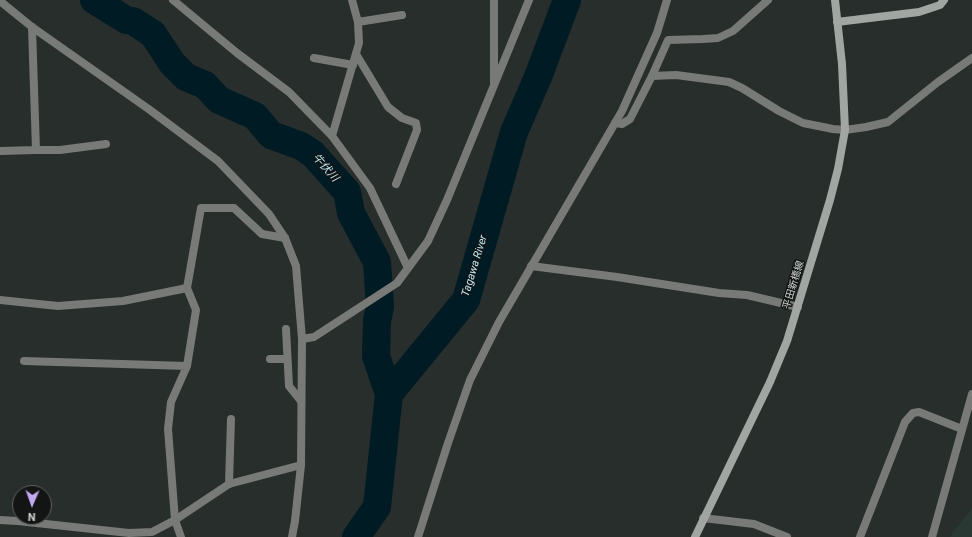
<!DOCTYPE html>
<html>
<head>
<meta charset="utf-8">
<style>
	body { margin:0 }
	#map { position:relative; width:972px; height:537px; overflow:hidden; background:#272e2b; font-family:Roboto,sans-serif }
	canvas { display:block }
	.north { position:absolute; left:12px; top:485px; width:40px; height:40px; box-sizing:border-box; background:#121514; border:1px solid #5d6160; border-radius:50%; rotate:182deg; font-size:11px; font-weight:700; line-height:16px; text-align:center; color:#ced2d1 }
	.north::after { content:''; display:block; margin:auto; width:14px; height:18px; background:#c5a7f1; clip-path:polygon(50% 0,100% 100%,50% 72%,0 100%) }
</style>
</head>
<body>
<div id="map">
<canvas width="972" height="537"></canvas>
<div class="north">N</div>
</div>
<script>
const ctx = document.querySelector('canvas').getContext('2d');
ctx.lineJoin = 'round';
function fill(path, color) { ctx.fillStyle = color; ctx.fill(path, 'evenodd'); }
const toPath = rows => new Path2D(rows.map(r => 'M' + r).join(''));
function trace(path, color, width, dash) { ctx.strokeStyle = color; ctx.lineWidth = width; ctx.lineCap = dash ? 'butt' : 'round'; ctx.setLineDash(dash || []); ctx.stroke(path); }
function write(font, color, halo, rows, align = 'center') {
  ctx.font = font + ' Roboto,"Noto Sans JP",sans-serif'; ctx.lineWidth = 3; ctx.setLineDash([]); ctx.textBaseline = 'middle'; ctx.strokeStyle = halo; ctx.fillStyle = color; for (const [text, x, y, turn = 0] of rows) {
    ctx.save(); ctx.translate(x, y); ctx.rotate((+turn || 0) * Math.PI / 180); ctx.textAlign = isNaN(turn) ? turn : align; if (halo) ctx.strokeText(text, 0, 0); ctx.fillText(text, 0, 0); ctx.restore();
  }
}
fill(toPath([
	[972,509,972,537,950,537,952,533]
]), '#293833');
trace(toPath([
	[94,0,126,20,133,21,153,34,172,63,186,77,205,85,219,100,255,116,271,135,301,146,313,154,347,192,351,213,377,262,380,307,377,321,376,356,389,394],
	[356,537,377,507,389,394,466,300,514,132,538,77,567,0]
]), '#011b24', 28);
trace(toPath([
	[358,22,402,15],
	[356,54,388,107,402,118,416,123,417,130,396,184],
	[314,58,353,65],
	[652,76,676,75,729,82,742,88,779,111,803,123,833,129,845,130],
	[615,123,622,124,630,119,652,76,668,40,703,39,718,38,733,31,768,0],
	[36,150,60,150,106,144],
	[0,151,36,150,32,27],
	[531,266,617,277,719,293,747,295,798,307],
	[286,329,289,386,301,401],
	[270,359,287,359],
	[24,361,187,366],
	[229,484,231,419],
	[181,537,175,520,168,429,171,402,187,366,196,310,187,288,201,208,234,208,262,234,285,238]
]), '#777a77', 8);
trace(toPath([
	[173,0,237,53,289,92,332,136,370,188,408,268],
	[0,1,32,27,150,110,218,161,269,214,285,238,296,266,302,339,301,465,295,521,292,537],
	[494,83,494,0],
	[845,130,866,127,888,122,938,82,972,58],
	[332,136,359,43,358,22,352,0],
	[0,300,58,306,123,301,187,288],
	[302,339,314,337,397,283,428,241,447,200,529,0],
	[703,518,754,524,787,537],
	[0,520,18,521,129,533,152,532,175,520,229,484,301,465],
	[418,537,448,443,470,380,499,322,622,111,657,33,667,0],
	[860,537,905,422,913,413,919,412,962,429]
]), '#777a77', 8);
trace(toPath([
	[932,537,972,394]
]), '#777a77', 8);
trace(toPath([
	[837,22,919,12,940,5,944,0],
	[695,537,770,382,787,341,830,200,838,169,845,130,842,64,835,0]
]), '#a2a6a2', 8);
write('10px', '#ced2d1', '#121514', [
	["平田新橋線",794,285,-73]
]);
write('italic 11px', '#bfe9f9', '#121514', [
	["牛伏川",325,168,48],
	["Tagawa River",475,266,-73]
]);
</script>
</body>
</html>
